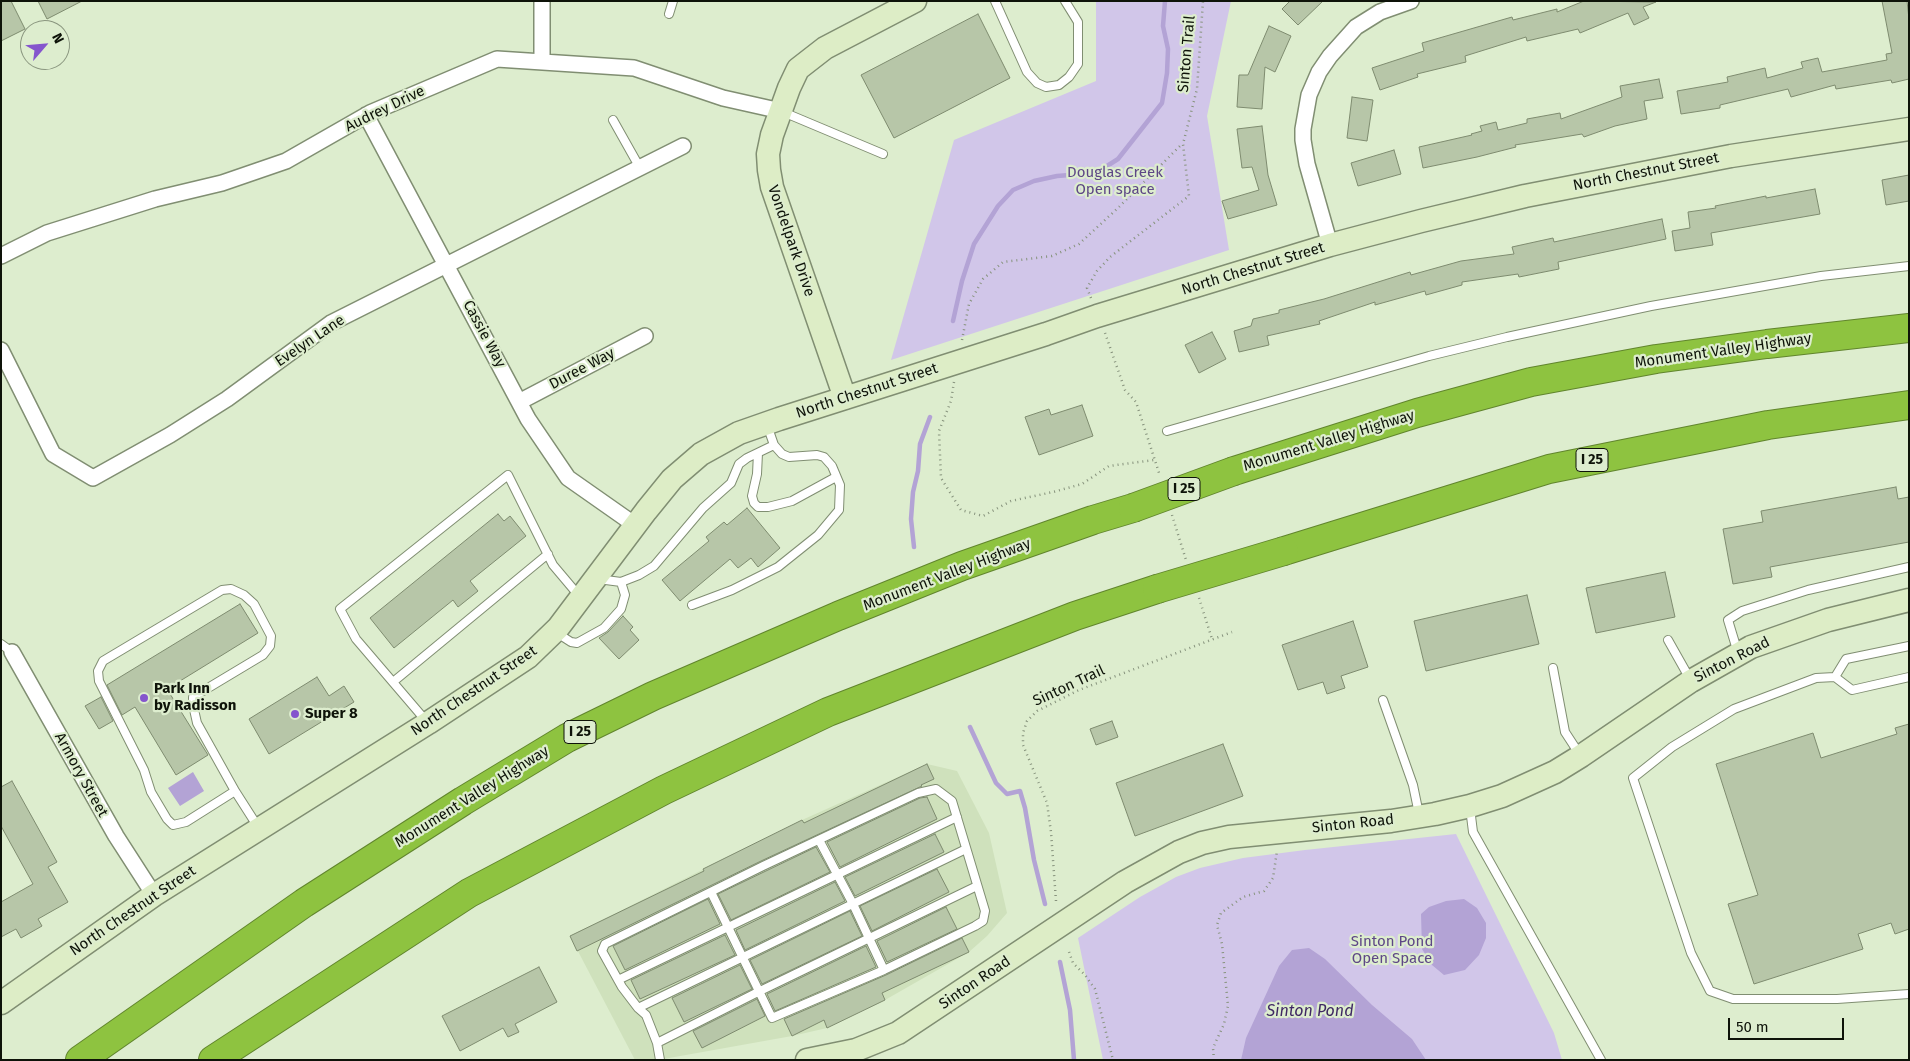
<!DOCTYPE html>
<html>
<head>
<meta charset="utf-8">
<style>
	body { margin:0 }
	#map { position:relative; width:1910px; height:1061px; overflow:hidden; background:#ddedce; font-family:"Fira Sans",sans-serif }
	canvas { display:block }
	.frame { position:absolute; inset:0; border:2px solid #0e1309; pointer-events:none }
	.north { position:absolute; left:20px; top:20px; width:50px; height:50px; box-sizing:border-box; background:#ddedce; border:1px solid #8a967f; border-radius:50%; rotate:63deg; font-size:14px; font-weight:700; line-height:20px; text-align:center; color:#0e1309 }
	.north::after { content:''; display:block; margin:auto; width:18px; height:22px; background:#8555cd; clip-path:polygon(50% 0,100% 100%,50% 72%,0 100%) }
	.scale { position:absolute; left:1728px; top:1018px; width:116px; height:22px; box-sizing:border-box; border:2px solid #0e1309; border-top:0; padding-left:6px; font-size:15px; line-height:18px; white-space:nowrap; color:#0e1309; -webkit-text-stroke:4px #ddedce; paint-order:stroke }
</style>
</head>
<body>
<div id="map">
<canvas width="1910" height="1061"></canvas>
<div class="frame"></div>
<div class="north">N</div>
<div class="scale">50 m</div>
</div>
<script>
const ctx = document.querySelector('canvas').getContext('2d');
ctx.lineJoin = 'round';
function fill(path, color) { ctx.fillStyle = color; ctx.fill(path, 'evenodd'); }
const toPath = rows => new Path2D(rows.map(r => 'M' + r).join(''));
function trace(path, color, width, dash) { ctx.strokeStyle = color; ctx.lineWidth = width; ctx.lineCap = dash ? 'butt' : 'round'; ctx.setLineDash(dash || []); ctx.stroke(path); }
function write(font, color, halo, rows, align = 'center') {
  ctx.font = font + ' "Fira Sans",sans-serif'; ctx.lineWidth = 4.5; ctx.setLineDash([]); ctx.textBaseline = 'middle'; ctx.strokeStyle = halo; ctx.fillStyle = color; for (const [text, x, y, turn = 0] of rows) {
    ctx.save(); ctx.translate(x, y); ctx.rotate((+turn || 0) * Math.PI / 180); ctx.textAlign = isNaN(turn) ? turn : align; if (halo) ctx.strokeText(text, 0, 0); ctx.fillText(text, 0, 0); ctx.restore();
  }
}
fill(toPath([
	[927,764,957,771,989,833,1007,913,987,936,969,952,885,1000,827,1028,792,1036,658,1060,635,1060,570,936,802,820]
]), '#cfe1bc');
fill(toPath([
	[1096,1,1231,1,1207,116,1229,250,891,360,954,140,1096,81],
	[1456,834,1554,1033,1562,1060,1103,1060,1078,938,1140,897,1176,877,1200,868,1243,858,1305,850]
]), '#d1c6e9');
fill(toPath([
	[193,772,204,791,180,806,168,788],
	[1464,899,1477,908,1486,923,1486,938,1479,955,1465,970,1444,975,1432,965,1422,949,1421,914,1429,907,1446,901],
	[1309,948,1325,959,1372,1005,1412,1039,1426,1060,1241,1060,1246,1038,1279,966,1292,950]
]), '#b3a3d5');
trace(toPath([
	[953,321,962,281,974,244,998,206,1013,190,1034,181,1057,176,1096,173,1118,159,1162,103,1167,73,1168,49,1163,26,1165,1],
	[914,547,911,519,913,492,918,471,920,444,930,417],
	[970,727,996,783,1007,794,1020,791,1025,808,1034,860,1045,904],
	[1060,962,1070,1010,1074,1060]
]), '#b3a3d5', 4.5);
const building = toPath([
	[1,1,11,1,25,29,1,41,1,1],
	[38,1,82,1,47,19,38,1],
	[1290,1,1323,1,1298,25,1282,9,1290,1],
	[1584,1,1656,2,1643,7,1649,18,1634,25,1628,13,1580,33,1578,29,1527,41,1526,37,1465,56,1466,62,1417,74,1418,77,1380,90,1372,68,1424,51,1422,43,1512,17,1513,20,1557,9,1557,12,1584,1],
	[1882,1,1907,1,1909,19,1909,79,1892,83,1891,80,1836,89,1835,85,1791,97,1788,89,1720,105,1720,108,1681,114,1677,91,1728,82,1727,77,1765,68,1767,78,1803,68,1801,62,1818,58,1822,72,1887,60,1886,54,1892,53,1882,1],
	[978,14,1010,78,894,138,861,75,978,14],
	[1269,26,1291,36,1275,72,1265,67,1262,109,1237,107,1239,75,1248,75,1269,26],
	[1659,79,1663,98,1644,101,1647,119,1615,126,1584,137,1582,134,1515,145,1516,147,1477,157,1423,168,1419,147,1472,135,1471,134,1482,131,1480,126,1496,122,1498,130,1527,123,1527,119,1560,113,1561,119,1622,97,1620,86,1659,79],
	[1352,97,1373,100,1367,141,1347,138,1352,97],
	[1262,126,1268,175,1277,205,1228,219,1222,201,1259,190,1252,167,1242,168,1237,129,1262,126],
	[1394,150,1401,174,1358,186,1351,163,1394,150],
	[1909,175,1909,201,1886,205,1882,180,1909,175],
	[1815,189,1820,214,1711,233,1713,245,1675,251,1672,231,1690,228,1688,212,1716,208,1715,206,1766,196,1766,198,1815,189],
	[1662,219,1666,239,1558,262,1559,269,1519,277,1518,274,1462,282,1462,285,1426,295,1425,291,1375,305,1375,302,1319,321,1320,324,1267,336,1269,345,1239,352,1234,331,1251,326,1253,319,1279,313,1279,310,1324,299,1410,272,1411,275,1461,261,1514,254,1512,247,1553,238,1554,242,1662,219],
	[1212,332,1226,359,1199,373,1185,345,1212,332],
	[1082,405,1093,436,1039,455,1025,417,1049,409,1051,415,1082,405],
	[1896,487,1898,499,1909,497,1909,542,1770,567,1772,577,1733,584,1723,529,1763,522,1761,511,1896,487],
	[747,508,780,548,758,567,751,558,738,568,730,559,680,601,662,580,709,541,706,537,724,522,727,525,747,508],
	[498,514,504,521,510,516,526,536,470,581,478,591,458,607,453,600,394,648,370,618,498,514],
	[1665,572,1675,617,1596,633,1586,588,1665,572],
	[1527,595,1539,644,1426,671,1414,621,1527,595],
	[240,604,258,633,167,689,208,755,176,775,135,707,122,715,107,685,240,604],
	[623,616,633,627,630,630,639,640,619,659,599,638,608,632,623,616],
	[1353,621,1368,667,1341,676,1345,688,1327,694,1323,682,1298,690,1282,645,1353,621],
	[317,677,329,696,344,686,354,702,269,754,249,719,317,677],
	[101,697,113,721,99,729,85,706,101,697],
	[1112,721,1118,737,1096,745,1090,729,1112,721],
	[1909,724,1909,929,1895,934,1891,923,1858,934,1863,949,1754,984,1728,904,1758,895,1716,764,1813,733,1821,758,1897,734,1895,728,1909,724],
	[1223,744,1243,796,1135,836,1116,783,1223,744],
	[927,764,934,779,921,785,922,786,761,861,577,951,570,936,704,871,703,869,802,820,804,823,927,764],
	[12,781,57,862,48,867,68,902,38,919,42,926,21,938,16,929,1,937,1,902,33,884,1,826,1,787,12,781],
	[927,797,937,819,840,867,827,842,920,798,927,797],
	[935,834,944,852,855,896,845,877,935,834],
	[816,847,830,872,731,920,718,894,816,847],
	[937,869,949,892,872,931,860,906,937,869],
	[835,882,845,901,745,950,736,930,835,882],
	[708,899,720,924,625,970,613,946,708,899],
	[946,907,957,929,887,962,877,941,946,907],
	[850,911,862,936,762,984,750,960,850,911],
	[725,935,735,955,640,999,631,980,725,935],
	[962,938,969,952,882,993,885,1000,827,1028,824,1020,792,1036,784,1019,886,975,962,938],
	[866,946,876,967,775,1011,767,994,866,946],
	[740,965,752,989,684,1022,672,998,740,965],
	[539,967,557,1002,515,1024,519,1032,508,1037,503,1028,460,1051,442,1016,539,967],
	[757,999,765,1016,702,1048,693,1031,757,999]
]);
fill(building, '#b7c6a8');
trace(building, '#7e8b6f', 1);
const lane = toPath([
	[995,1,1027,72,1037,83,1046,87,1059,85,1069,77,1078,64,1078,22,1065,1],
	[669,14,673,1],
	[783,112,883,154],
	[613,120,640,168],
	[1167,431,1429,356,1507,337,1651,306,1821,276,1909,266],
	[758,453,757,474,752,496,754,503,758,507,768,507,792,501,836,477],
	[598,579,621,582,639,575,654,566,703,508,731,483,739,464,747,458,774,445,767,425],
	[692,605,732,590,778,567,818,535,839,510,840,485,832,466,824,457,817,455,789,457,782,454,774,445],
	[557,633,571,642,577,643,604,628,621,609,625,595,621,582],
	[1668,640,1690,679],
	[1,644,12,652],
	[1738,653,1728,620,1742,611,1808,590,1909,567],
	[1553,668,1565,732,1580,755],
	[1835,677,1846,659,1909,646],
	[1909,677,1852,690,1835,677,1816,678,1734,709,1672,747,1633,778,1691,953,1710,991,1733,999,1837,999,1909,994],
	[393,682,548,554],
	[1383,700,1413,785,1419,814],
	[427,722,356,639,340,609,508,475,553,565,580,597],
	[235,791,197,723,193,705,193,697,263,655,270,646,271,636,254,604,244,595,231,589,222,590,103,661,98,671,99,681,144,770,151,792,167,819,173,825,186,822,235,791,258,827],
	[1470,808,1473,832,1601,1060],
	[819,840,853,904,884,970],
	[618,980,957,817],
	[638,1008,966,849],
	[657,1043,760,991,977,886],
	[660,1060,657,1043,646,1015,638,1008,622,987,602,951,605,944,763,866,918,793,936,789,952,801,985,911,983,921,975,926,884,970,772,1018,711,892]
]);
const street = toPath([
	[542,1,542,62],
	[366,115,528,419,568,478,635,525],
	[1330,245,1307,164,1303,140,1303,129,1309,95,1319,72,1330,56,1356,27,1380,12,1411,1],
	[1,256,47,233,155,199,222,183,286,161,370,113,497,59,634,68,723,98,781,111],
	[1,350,53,454,93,478,170,435,227,399,331,323,683,146],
	[519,402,645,336],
	[12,652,116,836,154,895]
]);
const secondary = toPath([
	[845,398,772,187,769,170,768,154,772,135,789,88,798,69,825,48,915,1],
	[1,1003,154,895,428,723,528,657,558,628,646,511,672,479,701,454,739,433,779,419,1046,334,1097,316,1330,245,1421,221,1525,196,1731,156,1909,129],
	[807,1060,856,1050,898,1033,1125,882,1179,852,1202,843,1229,837,1391,821,1435,814,1470,806,1502,796,1555,772,1581,756,1691,681,1751,647,1828,620,1909,600]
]);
const highway = toPath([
	[1234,471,1417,413,1531,382,1656,359,1767,344,1909,328],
	[1284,551,1549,469,1768,425,1909,405],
	[80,1060,304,903,463,801,567,738,653,696,838,616,962,566,1093,520,1133,508],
	[213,1060,469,893,664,790,828,712,1075,616,1157,589]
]);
trace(lane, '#808e72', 10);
trace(street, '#808e72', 18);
trace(secondary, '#808e72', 25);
trace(highway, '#61852d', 30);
trace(toPath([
	[1091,298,1087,288,1097,271,1110,257,1189,196,1183,144,1197,89,1203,1],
	[1105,333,1125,390,1136,402,1160,476],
	[962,340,969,304,983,279,1003,262,1052,256,1079,244,1118,208,1182,144],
	[954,382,951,401,939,431,941,478,961,510,983,516,1011,501,1053,492,1082,484,1109,466,1154,460],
	[1172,515,1186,560],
	[1199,598,1212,639],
	[1056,901,1051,832,1047,803,1023,745,1023,733,1027,721,1037,711,1079,690,1232,632],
	[1069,952,1073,963,1085,975,1095,989,1113,1060],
	[1214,1060,1213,1048,1224,1024,1228,1006,1222,944,1217,925,1221,913,1243,897,1264,891,1273,878,1277,851]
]), '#87937d', 2.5, [1, 4]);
trace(lane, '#fff', 8);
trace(street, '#fff', 15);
trace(secondary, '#ddedc6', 22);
trace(highway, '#8ec340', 28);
const highwayBridge = toPath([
	[1133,508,1234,471],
	[1157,589,1284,551]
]);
trace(highwayBridge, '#61852d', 30, []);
trace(highwayBridge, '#8ec340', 28);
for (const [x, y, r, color] of [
	[144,698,5,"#8555cd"],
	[295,714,5,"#8555cd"]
]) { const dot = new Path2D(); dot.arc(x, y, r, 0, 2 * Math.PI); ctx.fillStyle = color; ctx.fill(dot); trace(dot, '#ddedce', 2); }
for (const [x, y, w] of [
	[1592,460,32],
	[1184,489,32],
	[580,732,32]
]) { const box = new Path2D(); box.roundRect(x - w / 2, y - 11.5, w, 23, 4); ctx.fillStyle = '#ddedce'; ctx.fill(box); trace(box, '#0e1309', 1); }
write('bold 14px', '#0e1309', null, [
	["I 25",1592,460],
	["I 25",1184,489],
	["I 25",580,732]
]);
write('15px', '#0e1309', '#ddedce', [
	["Sinton Trail",1187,54,-85],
	["Audrey Drive",385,109,-26],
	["North Chestnut Street",1646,172,-11],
	["Vondelpark Drive",791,241,71],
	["North Chestnut Street",1253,269,-17],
	["Cassie Way",484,334,62],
	["Evelyn Lane",310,341,-34],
	["Monument Valley Highway",1723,351,-8],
	["Duree Way",582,369,-28],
	["North Chestnut Street",867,391,-18],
	["Monument Valley Highway",1329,441,-17],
	["Monument Valley Highway",947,575,-21],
	["Sinton Road",1732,660,-27],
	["Sinton Trail",1069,686,-25],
	["North Chestnut Street",474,691,-34],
	["Armory Street",81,775,61],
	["Monument Valley Highway",472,797,-32],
	["Sinton Road",1353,824,-6],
	["North Chestnut Street",133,911,-34],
	["Sinton Road",975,983,-34]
]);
write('15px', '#5e4786', '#ddedce', [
	["Douglas Creek",1115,173],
	["Open space",1115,190],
	["Sinton Pond",1392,942],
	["Open Space",1392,959]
]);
write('bold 15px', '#0e1309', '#ddedce', [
	["Park Inn",154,689],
	["by Radisson",154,706],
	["Super 8",305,714]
], 'left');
write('italic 16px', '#3f2863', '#ddedce', [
	["Sinton Pond",1310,1012]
]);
</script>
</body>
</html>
